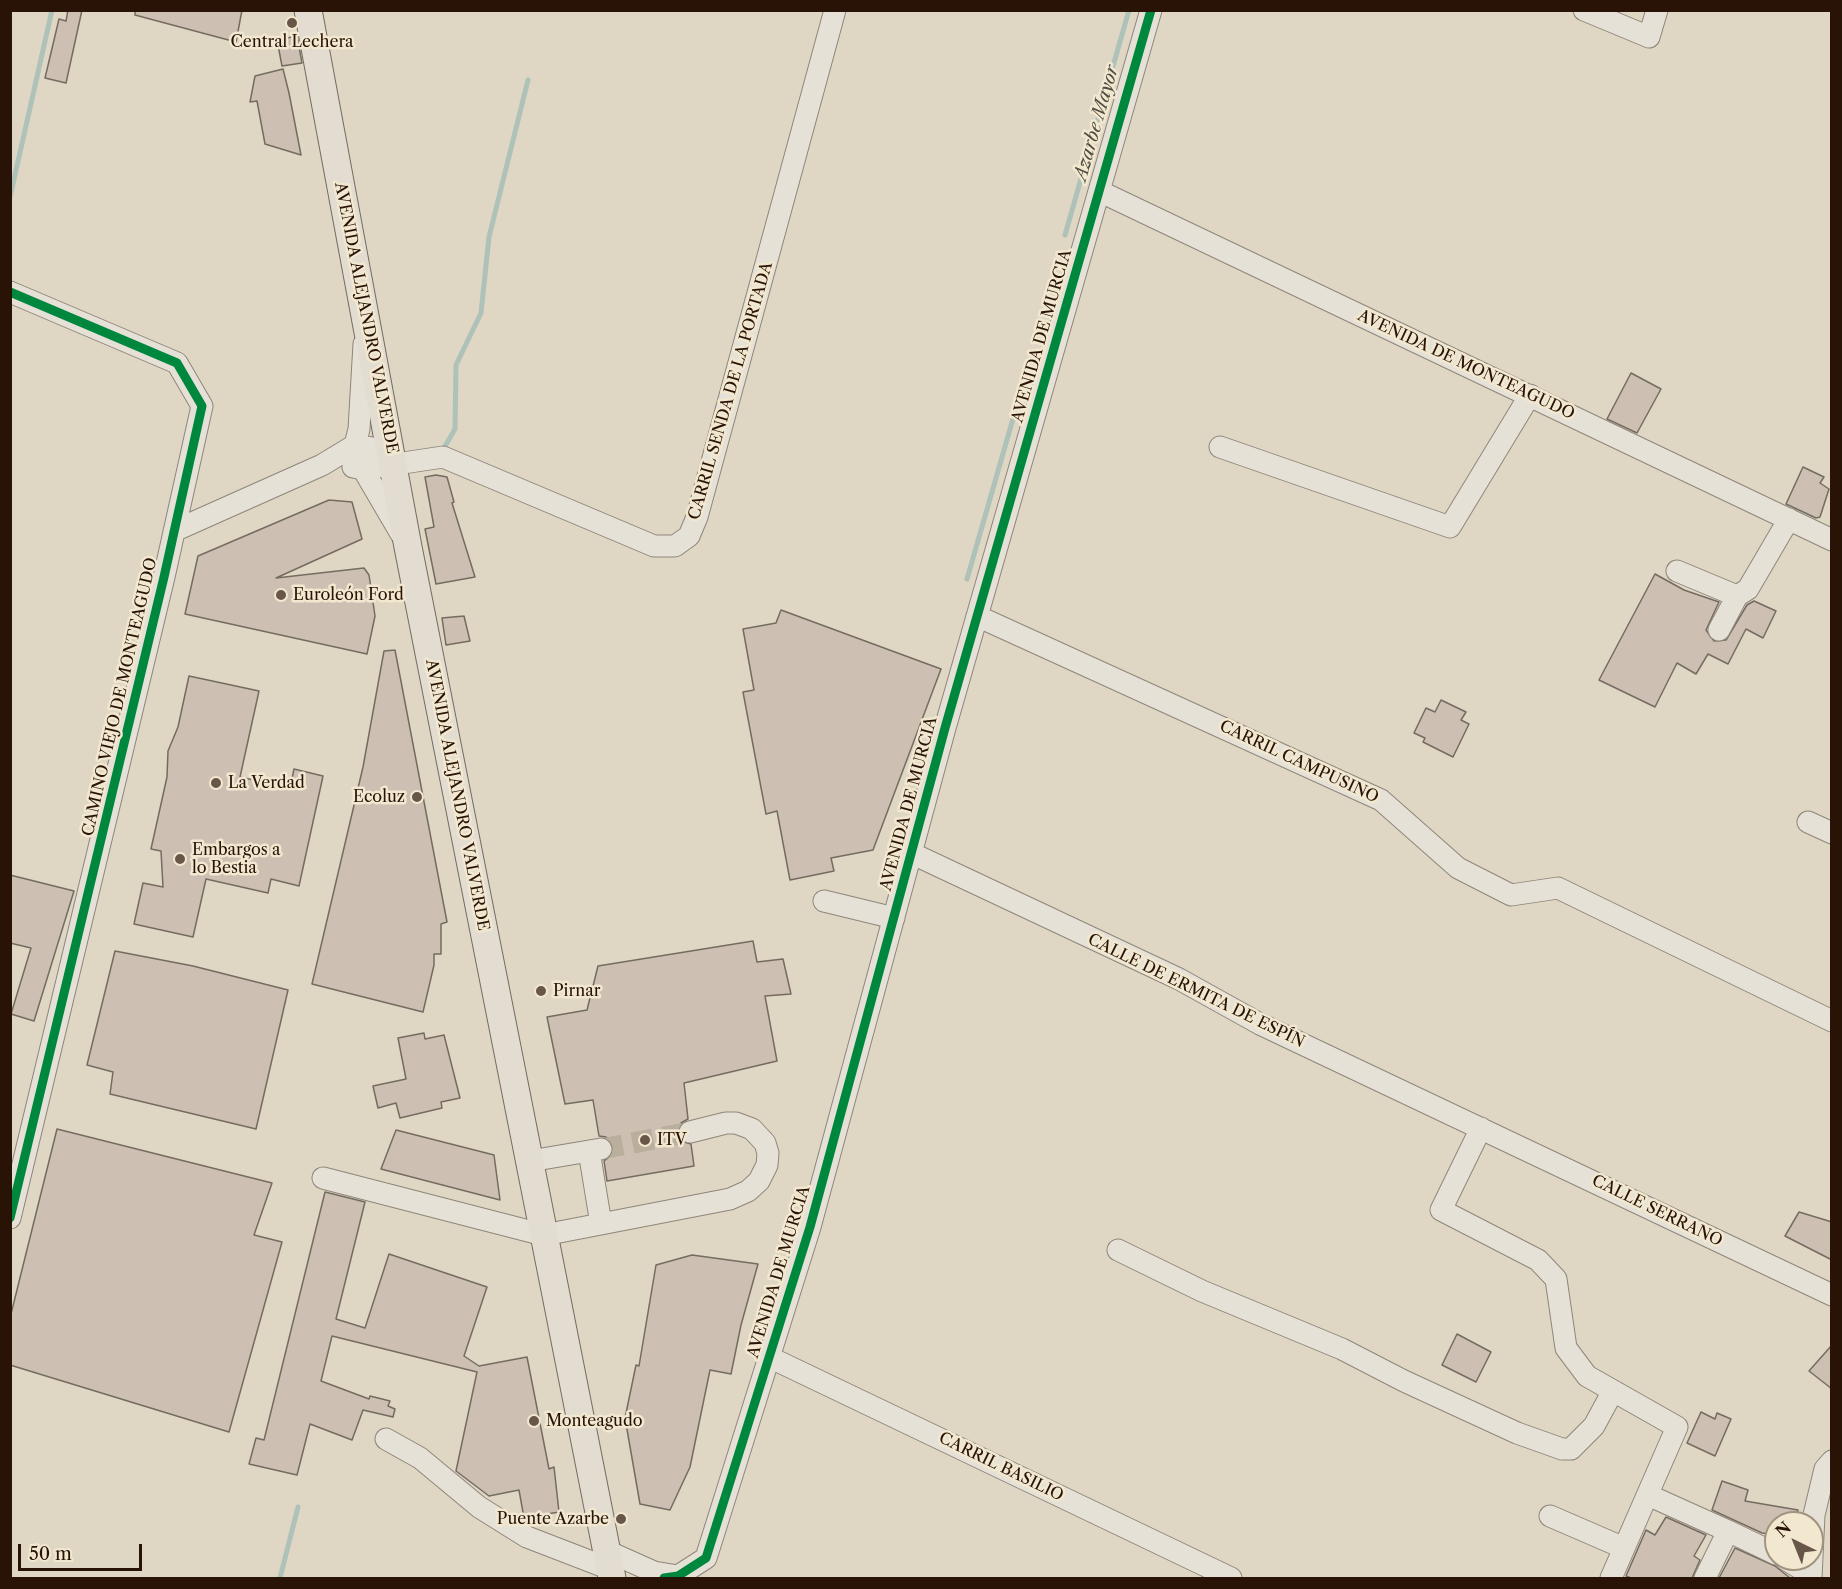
<!DOCTYPE html>
<html>
<head>
<meta charset="utf-8">
<style>
	body { margin:0 }
	#map { position:relative; width:1842px; height:1589px; overflow:hidden; background:#dfd6c3; font-family:"Libre Caslon Text",serif }
	canvas { display:block }
	.frame { position:absolute; inset:0; border:12px solid #281306; pointer-events:none }
	.north { position:absolute; left:1764px; top:1511px; width:60px; height:60px; box-sizing:border-box; background:#f2e8d0; border:2px solid #a1937f; border-radius:50%; rotate:317deg; font-size:16px; font-weight:700; line-height:24px; text-align:center; color:#281306 }
	.north::after { content:''; display:block; margin:auto; width:21px; height:27px; background:#685748; clip-path:polygon(50% 0,100% 100%,50% 72%,0 100%) }
	.scale { position:absolute; left:18px; top:1544px; width:124px; height:27px; box-sizing:border-box; border:3px solid #281306; border-top:0; padding-left:8px; font-size:18px; line-height:21px; white-space:nowrap; color:#281306; -webkit-text-stroke:4px #f2e8d0; paint-order:stroke }
</style>
</head>
<body>
<div id="map">
<canvas width="1842" height="1589"></canvas>
<div class="frame"></div>
<div class="north">N</div>
<div class="scale">50 m</div>
</div>
<script>
const ctx = document.querySelector('canvas').getContext('2d');
ctx.lineJoin = 'round';
const toPath = rows => new Path2D(rows.map(r => 'M' + r).join(''));
function trace(path, color, width, dash) { ctx.strokeStyle = color; ctx.lineWidth = width; ctx.lineCap = dash ? 'butt' : 'round'; ctx.setLineDash(dash || []); ctx.stroke(path); }
function fill(path, color) { ctx.fillStyle = color; ctx.fill(path, 'evenodd'); }
function write(font, color, halo, rows, align = 'center') {
  ctx.font = font + ' "Libre Caslon Text",serif'; ctx.lineWidth = 5; ctx.setLineDash([]); ctx.textBaseline = 'middle'; ctx.strokeStyle = halo; ctx.fillStyle = color; for (const [text, x, y, turn = 0] of rows) {
    ctx.save(); ctx.translate(x, y); ctx.rotate((+turn || 0) * Math.PI / 180); ctx.textAlign = isNaN(turn) ? turn : align; if (halo) ctx.strokeText(text, 0, 0); ctx.fillText(text, 0, 0); ctx.restore();
  }
}
trace(toPath([
	[10,197,52,10],
	[1065,235,1129,10],
	[444,448,455,429,456,365,481,313,489,237,528,80],
	[967,579,1027,370],
	[280,1578,298,1507]
]), '#aec2b9', 5);
const building = toPath([
	[68,10,82,10,66,83,45,78,59,19,66,21,68,10],
	[135,10,242,10,236,42,135,15,135,10],
	[297,36,302,63,282,66,277,40,297,36],
	[283,69,289,93,301,155,265,144,257,101,250,102,255,76,283,69],
	[1631,373,1661,389,1637,433,1607,419,1631,373],
	[1803,467,1824,477,1820,483,1829,489,1820,517,1816,518,1786,504,1803,467],
	[436,475,447,477,454,502,452,503,475,577,436,584,425,529,434,527,425,477,436,475],
	[329,500,352,502,362,539,276,578,364,568,369,575,375,616,367,654,185,614,198,556,329,500],
	[1655,574,1684,590,1719,602,1706,630,1714,641,1726,640,1747,605,1754,601,1776,611,1763,638,1746,629,1728,664,1708,654,1696,674,1677,663,1655,707,1599,680,1655,574],
	[781,610,941,669,873,850,831,858,834,871,790,880,777,811,766,814,743,692,754,690,743,629,776,623,781,610],
	[464,616,470,641,446,645,442,618,464,616],
	[395,650,447,922,441,924,441,954,434,954,434,965,423,1012,312,984,363,767,384,651,395,650],
	[189,676,259,691,240,777,290,788,294,769,323,776,299,886,271,879,268,893,206,879,193,937,134,924,143,883,163,887,161,851,151,849,167,777,168,751,178,727,189,676],
	[1441,700,1466,712,1461,720,1469,724,1453,757,1423,742,1425,738,1414,733,1426,708,1435,712,1441,700],
	[10,875,74,891,34,1021,11,1014,31,948,10,943,10,875],
	[753,941,757,962,783,959,791,994,765,996,777,1061,684,1083,688,1119,681,1123,678,1135,681,1141,691,1144,694,1166,607,1181,604,1161,613,1154,613,1146,606,1137,599,1136,593,1100,565,1104,547,1017,587,1010,598,966,753,941],
	[115,951,193,966,288,990,256,1129,110,1094,113,1072,87,1065,115,951],
	[424,1033,425,1039,444,1035,460,1098,441,1102,442,1108,400,1118,396,1103,378,1108,373,1086,406,1079,398,1038,424,1033],
	[57,1129,272,1183,254,1235,282,1242,229,1432,10,1365,10,1318,57,1129],
	[396,1130,494,1155,500,1200,381,1169,396,1130],
	[325,1192,365,1202,336,1319,365,1328,389,1254,487,1287,464,1356,479,1366,527,1357,549,1469,554,1467,559,1512,524,1518,519,1490,489,1496,456,1471,477,1372,332,1336,321,1381,369,1399,370,1396,390,1401,388,1406,395,1409,393,1417,363,1410,352,1440,310,1424,297,1475,249,1464,256,1438,264,1440,325,1192],
	[1799,1212,1832,1222,1832,1260,1785,1236,1799,1212],
	[692,1255,758,1264,741,1325,731,1374,710,1370,690,1467,670,1510,640,1504,625,1418,636,1365,639,1366,656,1265,692,1255],
	[1457,1334,1491,1352,1476,1382,1442,1365,1457,1334],
	[1832,1345,1832,1389,1809,1371,1832,1345],
	[1701,1412,1715,1419,1717,1413,1731,1419,1715,1456,1687,1443,1701,1412],
	[1722,1481,1748,1490,1745,1501,1798,1510,1795,1523,1776,1523,1776,1535,1762,1533,1712,1510,1722,1481],
	[1666,1517,1706,1535,1694,1556,1700,1560,1692,1578,1631,1578,1626,1576,1646,1530,1655,1535,1666,1517],
	[1735,1548,1775,1566,1790,1578,1719,1578,1735,1548]
]);
fill(building, '#cebfb3');
trace(building, '#746c61', 1.5);
trace(toPath([
	[602,1149,690,1132]
]), '#baaf9d', 21, [21, 10]);
const minor = toPath([
	[1584,10,1649,37,1657,10],
	[1099,191,1832,540],
	[10,292,177,363,202,406,164,577,10,1218],
	[1220,447,1450,527,1530,395],
	[391,451,355,445,363,469,443,457,654,546,675,546,689,536,697,517,835,10],
	[353,467,363,469,401,534],
	[174,531,322,465,355,445,359,429,364,344],
	[1677,571,1737,596],
	[977,616,1381,800,1458,868,1511,895,1558,888,1832,1021],
	[1719,630,1737,596,1748,589,1789,519],
	[1808,822,1832,833],
	[911,853,1179,979,1260,1024,1832,1295],
	[824,901,894,918],
	[1481,1128,1441,1210,1538,1260,1556,1279,1566,1348,1587,1376,1677,1427,1611,1578],
	[589,1151,601,1224],
	[530,1161,601,1149],
	[323,1178,544,1235,730,1199,748,1191,759,1181,767,1165,768,1153,765,1143,752,1129,736,1123,726,1123,690,1132],
	[1118,1250,1202,1291,1342,1349,1404,1381,1517,1433,1562,1449,1571,1449,1594,1426,1613,1391],
	[769,1357,1231,1578],
	[386,1439,420,1458,479,1507,527,1537,610,1569],
	[1648,1495,1728,1531],
	[1550,1516,1624,1548],
	[607,1551,654,1572,678,1576],
	[1785,1559,1811,1575],
	[664,1578,678,1576,706,1558,810,1227,945,728,1151,10],
	[1705,1578,1728,1531,1776,1554],
	[1811,1578,1814,1515,1825,1469,1832,1461]
]);
const major = toPath([
	[308,10,408,547,612,1578]
]);
trace(minor, '#8e867a', 23);
trace(major, '#746c61', 29);
trace(minor, '#e6e1d7', 21);
trace(major, '#e2dcd1', 27);
trace(toPath([
	[10,292,177,363,202,406,164,577,10,1218],
	[664,1578,678,1576,706,1558,810,1227,945,728,1151,10]
]), '#00873e', 9);
for (const [x, y, r, color] of [
	[292,23,6,"#685748"],
	[281,595,6,"#685748"],
	[216,783,6,"#685748"],
	[417,797,6,"#685748"],
	[180,859,6,"#685748"],
	[541,991,6,"#685748"],
	[645,1140,6,"#685748"],
	[534,1421,6,"#685748"],
	[621,1519,6,"#685748"]
]) { const dot = new Path2D(); dot.arc(x, y, r, 0, 2 * Math.PI); ctx.fillStyle = color; ctx.fill(dot); trace(dot, '#f2e8d0', 2); }
write('16px', '#281306', '#f2e8d0', [
	["Central Lechera",292,42,"center"],
	["Euroleón Ford",293,595],
	["La Verdad",228,783],
	["Ecoluz",405,797,"right"],
	["Embargos a",192,850],
	["lo Bestia",192,868],
	["Pirnar",553,991],
	["ITV",657,1140],
	["Monteagudo",546,1421],
	["Puente Azarbe",609,1519,"right"]
], 'left');
write('16px', '#281306', '#f2e8d0', [
	["AVENIDA ALEJANDRO VALVERDE",366,318,79],
	["AVENIDA DE MURCIA",1042,336,-74],
	["AVENIDA DE MONTEAGUDO",1466,365,25],
	["CARRIL SENDA DE LA PORTADA",731,391,-74],
	["CAMINO VIEJO DE MONTEAGUDO",120,697,-77],
	["CARRIL CAMPUSINO",1299,762,25],
	["AVENIDA ALEJANDRO VALVERDE",457,795,79],
	["AVENIDA DE MURCIA",909,804,-75],
	["CALLE DE ERMITA DE ESPÍN",1196,991,26],
	["CALLE SERRANO",1657,1211,26],
	["AVENIDA DE MURCIA",779,1272,-73],
	["CARRIL BASILIO",1001,1467,26]
]);
write('italic 18px', '#504d43', '#f2e8d0', [
	["Azarbe Mayor",1097,123,-74]
]);
</script>
</body>
</html>
